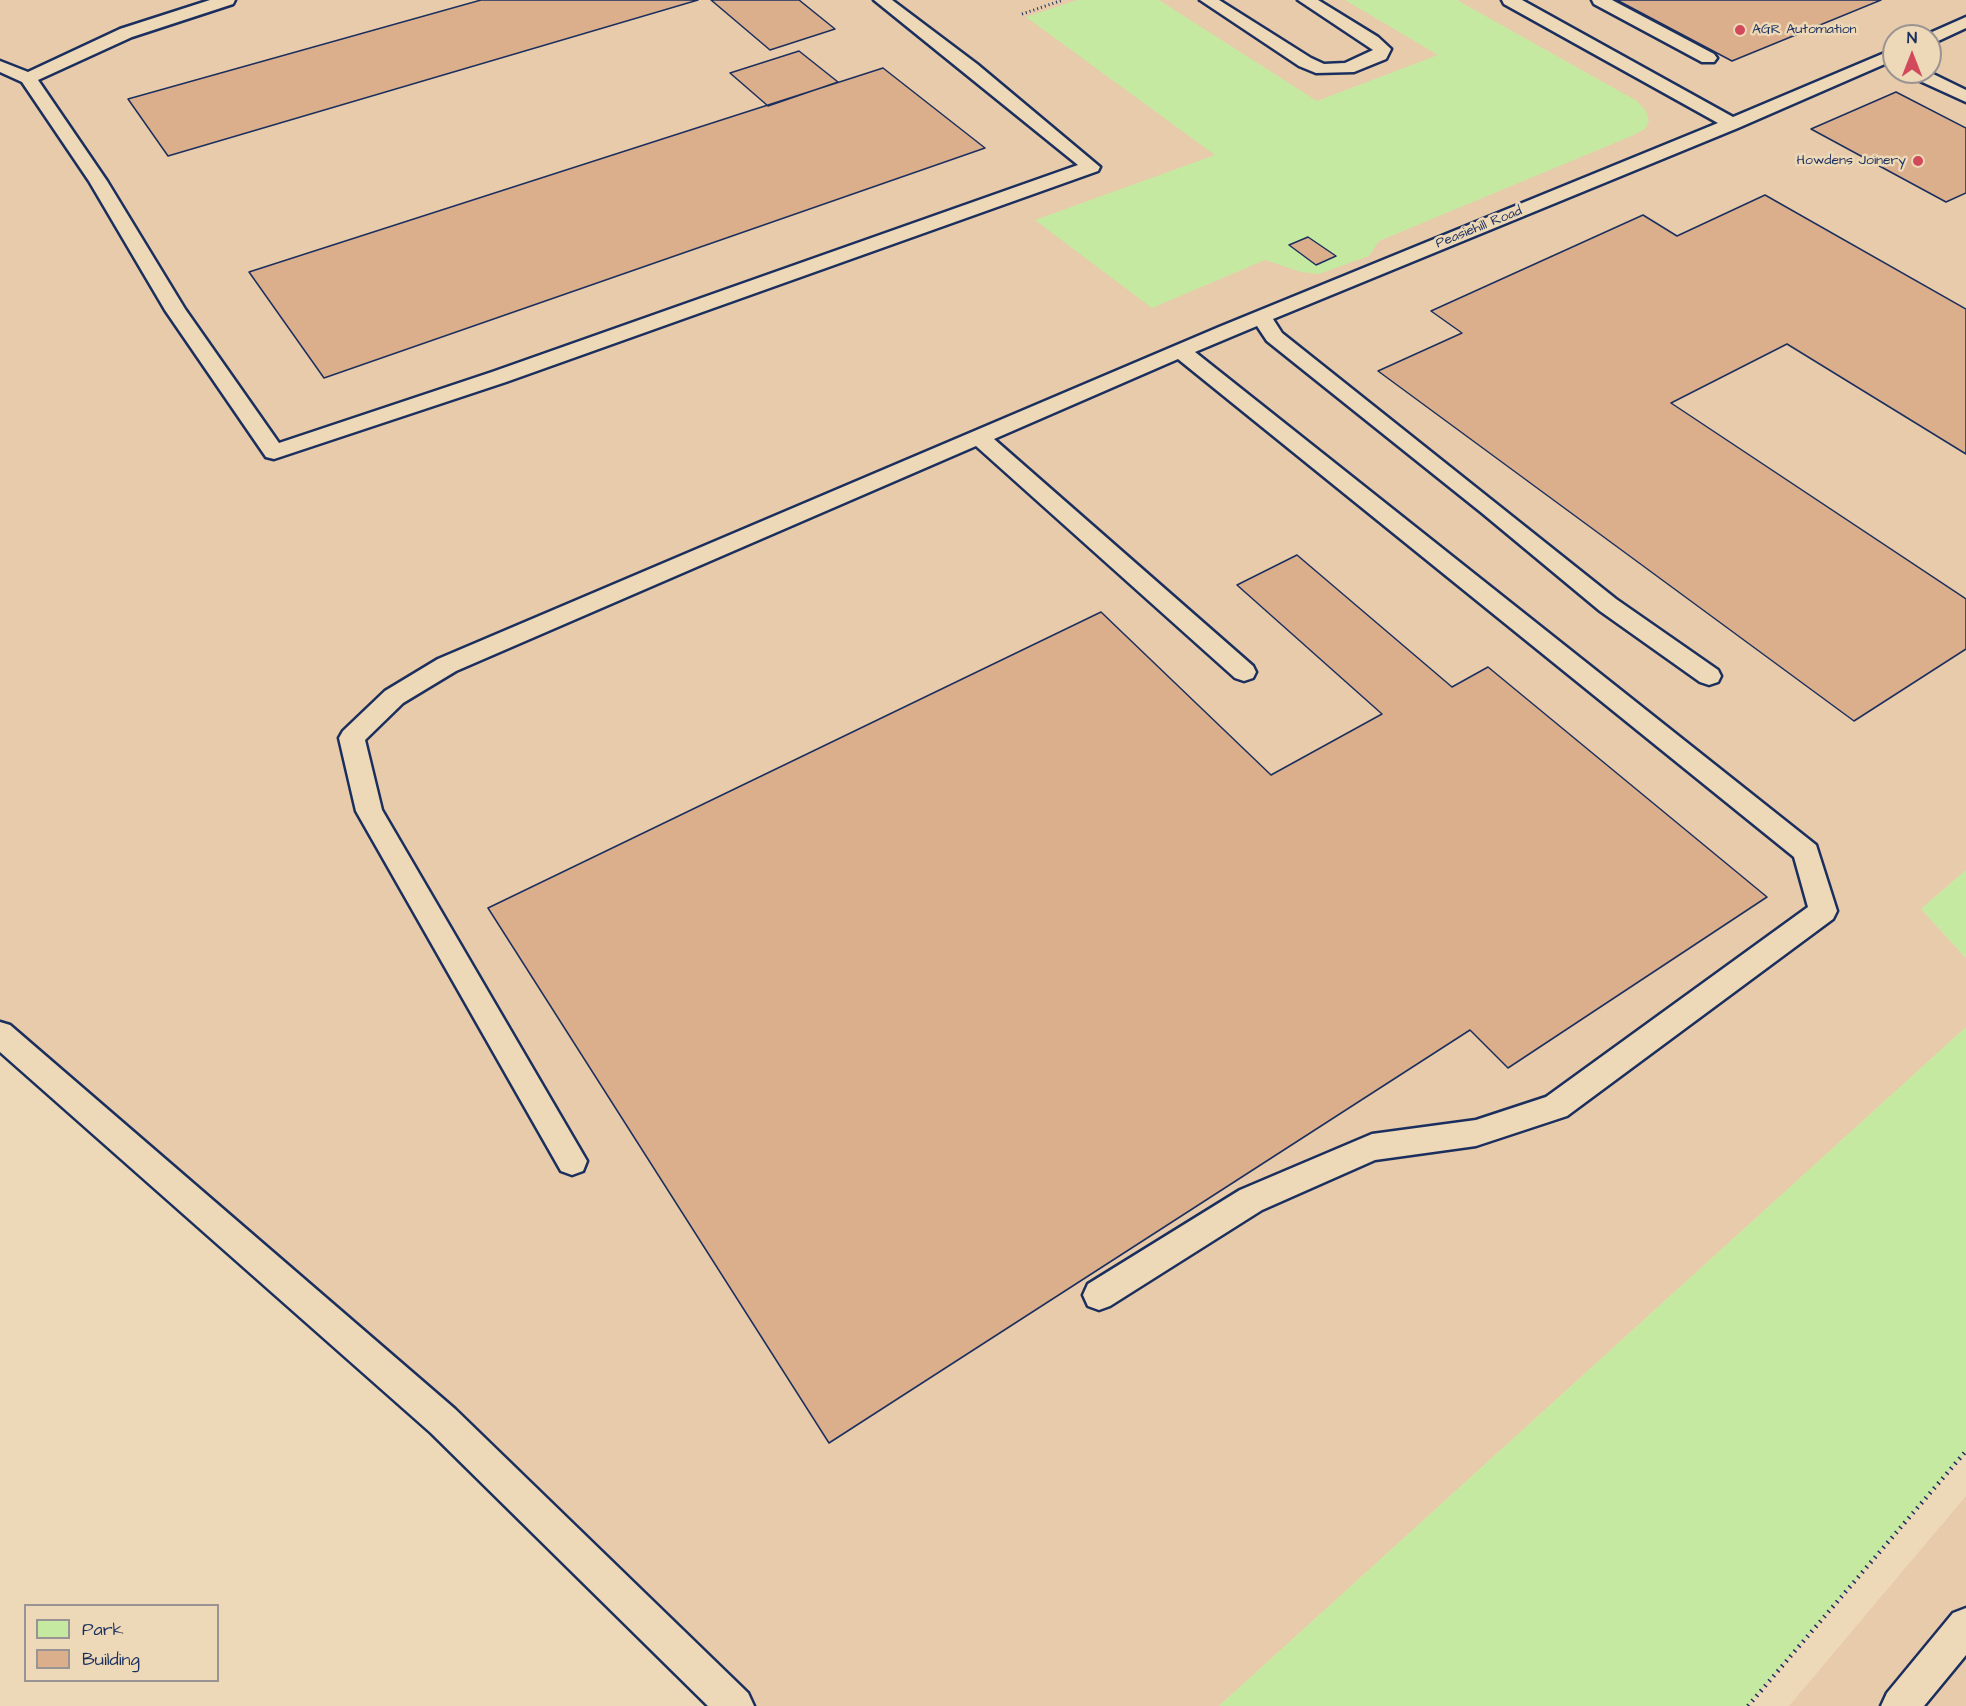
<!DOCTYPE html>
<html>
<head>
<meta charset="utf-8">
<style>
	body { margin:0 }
	#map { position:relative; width:1966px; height:1706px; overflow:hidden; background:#edd8b7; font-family:"Architects Daughter",sans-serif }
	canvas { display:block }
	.legend { position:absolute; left:24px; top:1604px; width:195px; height:78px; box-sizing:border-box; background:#edd8b7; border:2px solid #999493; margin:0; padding:8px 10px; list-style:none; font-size:18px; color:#1b2f5e }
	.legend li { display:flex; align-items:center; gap:12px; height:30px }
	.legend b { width:30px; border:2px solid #999493 }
	.north { position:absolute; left:1882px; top:24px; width:60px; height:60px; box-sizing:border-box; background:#edd8b7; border:2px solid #999493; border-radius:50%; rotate:0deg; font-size:16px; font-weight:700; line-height:24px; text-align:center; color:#1b2f5e }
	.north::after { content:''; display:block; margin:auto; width:21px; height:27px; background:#d1495b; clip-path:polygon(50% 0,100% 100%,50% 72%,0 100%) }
</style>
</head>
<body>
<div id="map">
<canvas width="1966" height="1706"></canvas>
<ul class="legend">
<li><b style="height:16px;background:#c6e9a2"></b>Park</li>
<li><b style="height:16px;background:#dbae8c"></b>Building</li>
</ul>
<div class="north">N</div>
</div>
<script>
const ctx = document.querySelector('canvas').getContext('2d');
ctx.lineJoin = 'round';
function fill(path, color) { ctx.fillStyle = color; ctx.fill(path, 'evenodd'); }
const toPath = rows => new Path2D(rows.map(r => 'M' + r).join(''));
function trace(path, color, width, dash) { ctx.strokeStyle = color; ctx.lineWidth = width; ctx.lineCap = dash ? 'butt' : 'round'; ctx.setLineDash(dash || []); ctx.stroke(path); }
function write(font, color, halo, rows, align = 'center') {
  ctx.font = font + ' "Architects Daughter",sans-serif'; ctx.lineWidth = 5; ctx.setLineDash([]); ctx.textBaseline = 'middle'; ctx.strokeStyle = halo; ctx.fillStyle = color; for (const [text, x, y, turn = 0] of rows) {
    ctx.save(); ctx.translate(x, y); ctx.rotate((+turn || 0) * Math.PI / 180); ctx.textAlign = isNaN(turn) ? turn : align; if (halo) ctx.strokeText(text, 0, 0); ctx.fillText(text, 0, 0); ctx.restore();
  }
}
fill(toPath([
	[0,0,1966,0,1966,870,1921,909,1966,958,1966,1027,1219,1706,756,1706,443,1421,0,1034],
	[1894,36,1930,36,1930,72,1894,72],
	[1966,1496,1966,1706,1789,1706]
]), '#e8cbaa');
fill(toPath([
	[1077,0,1159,0,1317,101,1438,55,1345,0,1457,0,1637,101,1646,111,1649,121,1645,129,1634,135,1379,241,1369,256,1319,274,1301,272,1265,260,1152,308,1035,220,1215,155,1026,17],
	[1966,870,1966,958,1921,909],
	[1966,1027,1966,1451,1747,1706,1219,1706]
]), '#c6e9a2');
const building = toPath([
	[481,0,698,0,168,156,128,99,481,0],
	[711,0,799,0,835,29,770,50,711,0],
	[1617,0,1881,0,1732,61,1617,0],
	[799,51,838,82,768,106,730,73,799,51],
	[883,68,985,148,324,378,249,272,883,68],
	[1896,92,1966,128,1966,193,1946,202,1811,129,1896,92],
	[1765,195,1966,309,1966,454,1787,344,1671,403,1966,599,1966,649,1854,721,1378,371,1462,333,1431,311,1643,215,1677,236,1765,195],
	[1308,237,1336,256,1316,265,1289,245,1308,237],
	[1297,555,1452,687,1488,667,1767,897,1508,1068,1470,1030,829,1443,488,908,1101,612,1271,775,1382,714,1237,585,1297,555]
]);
fill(building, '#dbae8c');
trace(building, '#1b2f5e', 1.5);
const service = toPath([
	[210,0,235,0,233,4,132,37,38,80,107,181,185,309,279,443,492,372,1078,165,874,0,892,0,977,64,1100,167,1098,171,506,382,274,459,266,457,165,310,89,181,22,82,0,72,0,61,28,72,120,29,210,0],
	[1200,0,1219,0,1311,58,1324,64,1345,63,1373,50,1298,0,1318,0,1378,37,1391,49,1386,59,1354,72,1316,73,1299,66,1200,0],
	[1502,0,1522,0,1733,117,1894,49,1894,60,1738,128,1273,319,1282,333,1616,599,1718,670,1721,676,1718,682,1709,685,1700,682,1600,611,1482,513,1267,341,1257,326,1195,352,1816,845,1837,911,1833,919,1567,1116,1476,1146,1375,1160,1262,1210,1110,1306,1099,1310,1088,1306,1083,1295,1088,1284,1240,1190,1372,1134,1476,1120,1546,1097,1808,907,1794,857,1178,359,994,439,1253,666,1256,672,1253,678,1244,681,1235,678,976,446,456,671,403,703,365,740,382,810,587,1161,583,1171,572,1175,561,1171,356,811,339,738,343,731,385,691,438,659,1219,327,1718,123,1504,4,1502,0],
	[1592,0,1612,0,1714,54,1717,58,1714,62,1702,62,1594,4,1592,0],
	[1966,17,1966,28,1936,42,1930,43,1930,36,1923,36,1966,17],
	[1906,72,1929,72,1966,90,1966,102,1909,76,1906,72],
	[0,1022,10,1025,455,1409,748,1693,754,1706,708,1706,431,1433,0,1052,0,1022],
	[1966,1608,1966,1655,1924,1706,1881,1706,1887,1693,1953,1613,1966,1608]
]);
trace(service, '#1b2f5e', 5);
trace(toPath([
	[1022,14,1063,0]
]), '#1b2f5e', 3, [1, 3]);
trace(toPath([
	[1748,1706,1966,1451]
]), '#1b2f5e', 4.5, [1.5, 5]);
fill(service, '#edd8b7');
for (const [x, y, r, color] of [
	[1740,30,6,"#d1495b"],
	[1918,161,6,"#d1495b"]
]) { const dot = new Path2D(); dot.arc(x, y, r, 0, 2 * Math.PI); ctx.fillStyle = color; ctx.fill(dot); trace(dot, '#edd8b7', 2); }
write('14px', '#1b2f5e', '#edd8b7', [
	["AGR Automation",1752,30],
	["Howdens Joinery",1906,161,"right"]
], 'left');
write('14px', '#1b2f5e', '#edd8b7', [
	["Peasiehill Road",1479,228,-22]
]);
</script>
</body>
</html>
